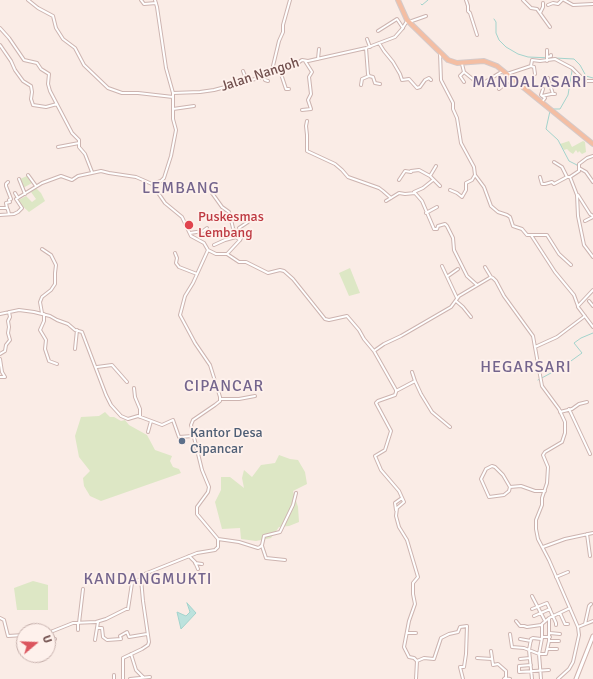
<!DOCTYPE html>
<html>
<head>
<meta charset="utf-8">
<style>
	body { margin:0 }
	#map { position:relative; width:593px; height:679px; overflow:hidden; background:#faece6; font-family:Signika,sans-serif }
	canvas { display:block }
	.north { position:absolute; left:16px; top:623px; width:40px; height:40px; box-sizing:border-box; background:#fef1ec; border:1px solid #c6b0ac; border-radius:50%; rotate:71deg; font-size:11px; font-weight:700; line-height:16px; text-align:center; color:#714f4d }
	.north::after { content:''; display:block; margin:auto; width:14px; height:18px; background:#db555e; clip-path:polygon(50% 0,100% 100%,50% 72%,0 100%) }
</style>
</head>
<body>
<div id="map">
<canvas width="593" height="679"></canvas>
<div class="north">U</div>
</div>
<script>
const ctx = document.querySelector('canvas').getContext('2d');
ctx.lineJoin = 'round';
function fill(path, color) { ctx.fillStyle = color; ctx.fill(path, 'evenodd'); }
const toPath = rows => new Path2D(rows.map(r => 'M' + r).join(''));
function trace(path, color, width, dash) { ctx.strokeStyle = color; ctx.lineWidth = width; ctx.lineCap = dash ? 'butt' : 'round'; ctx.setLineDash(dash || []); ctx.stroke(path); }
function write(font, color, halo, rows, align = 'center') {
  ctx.font = font + ' Signika,sans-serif'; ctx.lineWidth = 3.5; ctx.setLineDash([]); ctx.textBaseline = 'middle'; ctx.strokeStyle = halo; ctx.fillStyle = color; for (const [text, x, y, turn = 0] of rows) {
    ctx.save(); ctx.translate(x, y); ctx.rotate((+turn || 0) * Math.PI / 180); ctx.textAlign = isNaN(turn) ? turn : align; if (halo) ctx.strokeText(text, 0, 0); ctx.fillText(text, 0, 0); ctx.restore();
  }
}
fill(toPath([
	[569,141,572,147,583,141,585,142,586,152,582,154,579,151,578,153,576,150,573,154,570,152,567,149,564,150,560,144],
	[27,176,32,183,23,188,20,179],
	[36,188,41,193,45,201,29,212,17,201,26,196,32,202,36,199,31,192],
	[350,268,360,293,349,296,339,273],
	[105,412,110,417,114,417,121,421,125,420,129,425,147,435,155,450,172,456,170,461,173,467,179,469,181,473,101,501,90,496,84,486,83,478,90,471,79,457,75,436,81,417,99,416],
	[279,455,290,459,298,460,305,472,307,484,293,491,298,507,299,522,289,526,279,527,271,538,256,541,241,539,240,528,222,529,215,502,221,490,221,477,230,477,244,488,242,478,244,470,252,477,261,465,275,463],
	[33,581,48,585,48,610,17,610,14,588]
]), '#dde7c5');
const water = toPath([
	[187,603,196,613,181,629,177,612,186,616,190,612,187,603]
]);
fill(water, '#bce2dd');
trace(water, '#a3d3cc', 1);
trace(toPath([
	[421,4,422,5,428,0],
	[494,19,496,22,496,33,499,40,506,47,518,54,528,57,552,58],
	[555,58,574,59,580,65,586,76,593,78],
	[552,109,560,109,568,95,572,71,572,69],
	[550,111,546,129,558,140,569,161,577,165,579,169],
	[588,177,593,184],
	[538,380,564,366,582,353,574,343,581,338,593,333]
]), '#a3d3cc', 1);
const street = toPath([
	[28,0,38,8,53,16,56,28,63,39,75,48,84,65,108,88,122,93,138,93,173,97],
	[141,0,144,4,156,3],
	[466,0,468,6,468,11,470,13,477,35],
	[523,0,531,8,537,9,550,27],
	[564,0,573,5,593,4],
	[548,5,553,3,558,4,562,0],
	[540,13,543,7,543,3],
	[409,22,426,16],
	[0,28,9,38,24,60,37,63,41,69,49,74,48,84,50,91,72,133,79,140,79,147,85,154,92,172],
	[378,31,397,19,403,28],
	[367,39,370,47],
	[379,43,384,51,393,62,400,74,402,80,409,79,417,88,420,87,425,80,429,78,431,80],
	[0,45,11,61,15,70,23,81,31,86,32,92,31,99,33,105,46,107,57,104],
	[366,48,368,74,369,76,373,77,375,83,380,84],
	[547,50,547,61],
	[440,53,441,80,453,103,453,109,457,118,461,143,474,167,475,175,484,187,491,206,498,212,507,215,510,217,513,226,522,229,527,235,531,235,555,272,574,295,578,306,593,290],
	[547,57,551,56,551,55],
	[318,59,319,49],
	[462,64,464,72,460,76,464,82],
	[243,71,247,81],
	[280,71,286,89,289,89],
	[464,72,480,85,503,71],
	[275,73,273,66,279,41,283,32,283,25,290,0],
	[507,74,531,66],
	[535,74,534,67,531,66,532,60,540,61,555,59,572,68,585,81,593,81],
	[264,77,265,80,268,81],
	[548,78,553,94],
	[361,85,362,79,369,76],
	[499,89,511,79],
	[173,93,200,92,214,90,270,75,295,65,302,60,308,61,366,48,395,37,402,29,407,21],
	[542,96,551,94,555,94],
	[542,102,545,98,541,95,543,89],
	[173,109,194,106],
	[302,110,311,109,308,100,311,94,309,77,312,72,305,61],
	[307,121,306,126,307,135,307,151,335,164,342,170,348,177,379,188,383,191,391,198],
	[58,147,79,143],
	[593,156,587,158,579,164,579,171,570,177,577,195,578,216,584,245,593,257],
	[554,162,562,167,567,177],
	[436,166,430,176,440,186],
	[579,168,586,172,593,182],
	[28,175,36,186],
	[540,177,542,184,545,184,552,182,554,184,567,177,570,177],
	[19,179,25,194],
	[399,180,405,171,411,172,411,171,419,170,430,176],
	[152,184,161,181,164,178,171,156,176,130,173,119,173,93,166,68,157,7,155,0],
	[450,190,457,193,462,197,466,190,466,183,472,180,475,175],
	[414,192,423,188,433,180],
	[15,193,18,198],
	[212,193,222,207,229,212,233,228,236,237,240,240,227,254],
	[578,195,590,214,593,216],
	[386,201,399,193,405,194,415,193,422,201,434,229,437,229,438,226,445,224,447,226,453,238,454,250,467,276,477,285],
	[0,208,7,208,8,210,9,214],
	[7,208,6,203,10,202,9,200,11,199,6,186,6,184,8,182],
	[426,213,437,207],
	[0,215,14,214,18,212,22,208,16,199,42,183,61,176,72,180,78,176,101,171,109,173,136,177,152,184,165,203,182,217,191,236,204,243,208,250,193,283,185,296,180,315,195,343,210,365,220,397,220,401,215,405,193,420,191,425,202,470,209,487,208,492,197,507,197,514,218,539,218,547,215,550,197,553,142,575,141,579,143,601,149,642,148,645,142,649,123,658,123,679],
	[585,221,593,217],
	[190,233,203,231,207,228],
	[531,235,547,235,559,254,571,265],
	[240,240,242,236,239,228,248,222],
	[214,245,225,240,236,237],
	[208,250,216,254,227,254,239,262,246,262,268,273,280,270,284,271,293,279,325,319,329,320,347,316,359,330,364,339,374,351,396,390,396,392,395,395,378,401,376,403,391,431,385,450,375,456,381,470,399,491,404,502,397,508,396,516,399,527,407,540,418,577,413,583,413,594,415,604,409,621,404,647,409,657,414,658,417,661,416,679],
	[175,253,177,258,176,263,179,267,197,274],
	[442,266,457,298],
	[485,267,491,277],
	[448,276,458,269],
	[456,301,463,307,471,317],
	[589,301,593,306],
	[578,307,593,327],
	[42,313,40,302,42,297,51,290,55,284,55,273,56,265,51,255,42,249],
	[0,314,19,310,34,312,50,316,57,320,68,324,75,330,82,332,106,395,111,405,121,416,128,419,138,416,162,425,173,420,179,437,193,436],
	[44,314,44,321,40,330,46,340,45,349,49,361,57,364],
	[535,347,557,337,585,316],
	[75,349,77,330],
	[374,351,384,344,401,336,451,307,459,296,491,277,493,278,496,281,504,296,533,336,542,386,559,409,565,422,565,433,562,442,545,452,543,455,548,467,547,483,542,498,542,505,536,520,536,529,538,539,549,560,578,627,579,635,573,662,569,669,558,679],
	[0,354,5,351,6,345,10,340,8,333,9,327,8,321,10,317,9,312],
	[0,359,2,372,5,377,0,377],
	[97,367,112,365,127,382],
	[412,372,415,381],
	[134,388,135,397,140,409,140,417],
	[396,391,415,381,421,394,432,412,450,427],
	[220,399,239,399,255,396],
	[569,409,590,454],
	[560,412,572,409,579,404,587,402],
	[148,432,151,421],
	[510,487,509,491,504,495,489,497,481,479,486,469,492,466,495,467,503,475,510,487,521,486,535,491,545,491],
	[396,510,395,503,402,498],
	[587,534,590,556],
	[218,539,239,542,258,548,260,547,262,545,264,536,280,532,293,505,296,493],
	[262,546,266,558,285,560],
	[543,547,565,539,593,533],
	[189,556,195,562,198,569],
	[195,563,202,564],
	[556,577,568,572],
	[532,596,545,621],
	[532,609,547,603,556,623,556,625],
	[560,613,565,624,568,624],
	[534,616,550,609],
	[0,618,4,620,8,636,24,635],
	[516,621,520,626,524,626,527,627,541,625],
	[78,623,78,630],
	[79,623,83,589],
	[585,624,589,606,591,604],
	[578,627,593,621],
	[98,628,102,628,103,637,107,640,121,639,120,636,127,632,129,637,147,634],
	[48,633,73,623,96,622,106,619,126,609,128,609,132,583,141,579],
	[407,633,416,633],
	[550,633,560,634],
	[510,634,512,647,524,648,539,654,546,654,549,641,549,618],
	[542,637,550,637],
	[520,639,531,641],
	[95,640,98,622],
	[550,641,559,641],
	[48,642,55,639],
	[548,649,557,649],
	[491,651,493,665,498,664,506,671,506,678],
	[131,654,136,670,143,677],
	[477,658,492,659],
	[520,659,530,658],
	[417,661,424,658,434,659,441,638,449,634,458,632,460,627,467,626,466,654,464,667,460,667,463,679],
	[531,665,519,666,519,672,549,670],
	[114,675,114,679],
	[130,679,150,677],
	[504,679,505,678,510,679],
	[532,679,529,650,531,639,533,638,541,639],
	[541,679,539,654,542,638,542,624,549,618,570,608]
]);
const secondary = toPath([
	[576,679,593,636]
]);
const primary = toPath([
	[398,0,407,20,448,60,457,63,484,61,497,66,593,144]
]);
trace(street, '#cdb4b0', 4);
trace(secondary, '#d0b2ad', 5);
trace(primary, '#d4caca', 6);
trace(street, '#fff', 2);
trace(secondary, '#fff', 3);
trace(primary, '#f4bea3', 4);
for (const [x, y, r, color] of [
	[189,225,5,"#e0444e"],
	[182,441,4,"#5c6f8a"]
]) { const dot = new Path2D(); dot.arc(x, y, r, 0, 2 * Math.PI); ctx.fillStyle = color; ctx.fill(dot); trace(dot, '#fef1ec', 1.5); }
write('14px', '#714f4d', '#fef1ec', [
	["Jalan Nangoh",260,75,-18]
]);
write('14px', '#be3a42', '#fef1ec', [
	["Puskesmas",198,217],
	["Lembang",198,233]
], 'left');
write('14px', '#4e5e75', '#fef1ec', [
	["Kantor Desa",190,433],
	["Cipancar",190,449]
], 'left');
ctx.letterSpacing = '1px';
write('16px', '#74658d', '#fef1ec', [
	["MANDALASARI",530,83],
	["LEMBANG",181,189],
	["HEGARSARI",526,368],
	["CIPANCAR",224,387],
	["KANDANGMUKTI",148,580]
]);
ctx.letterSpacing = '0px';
</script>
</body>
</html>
